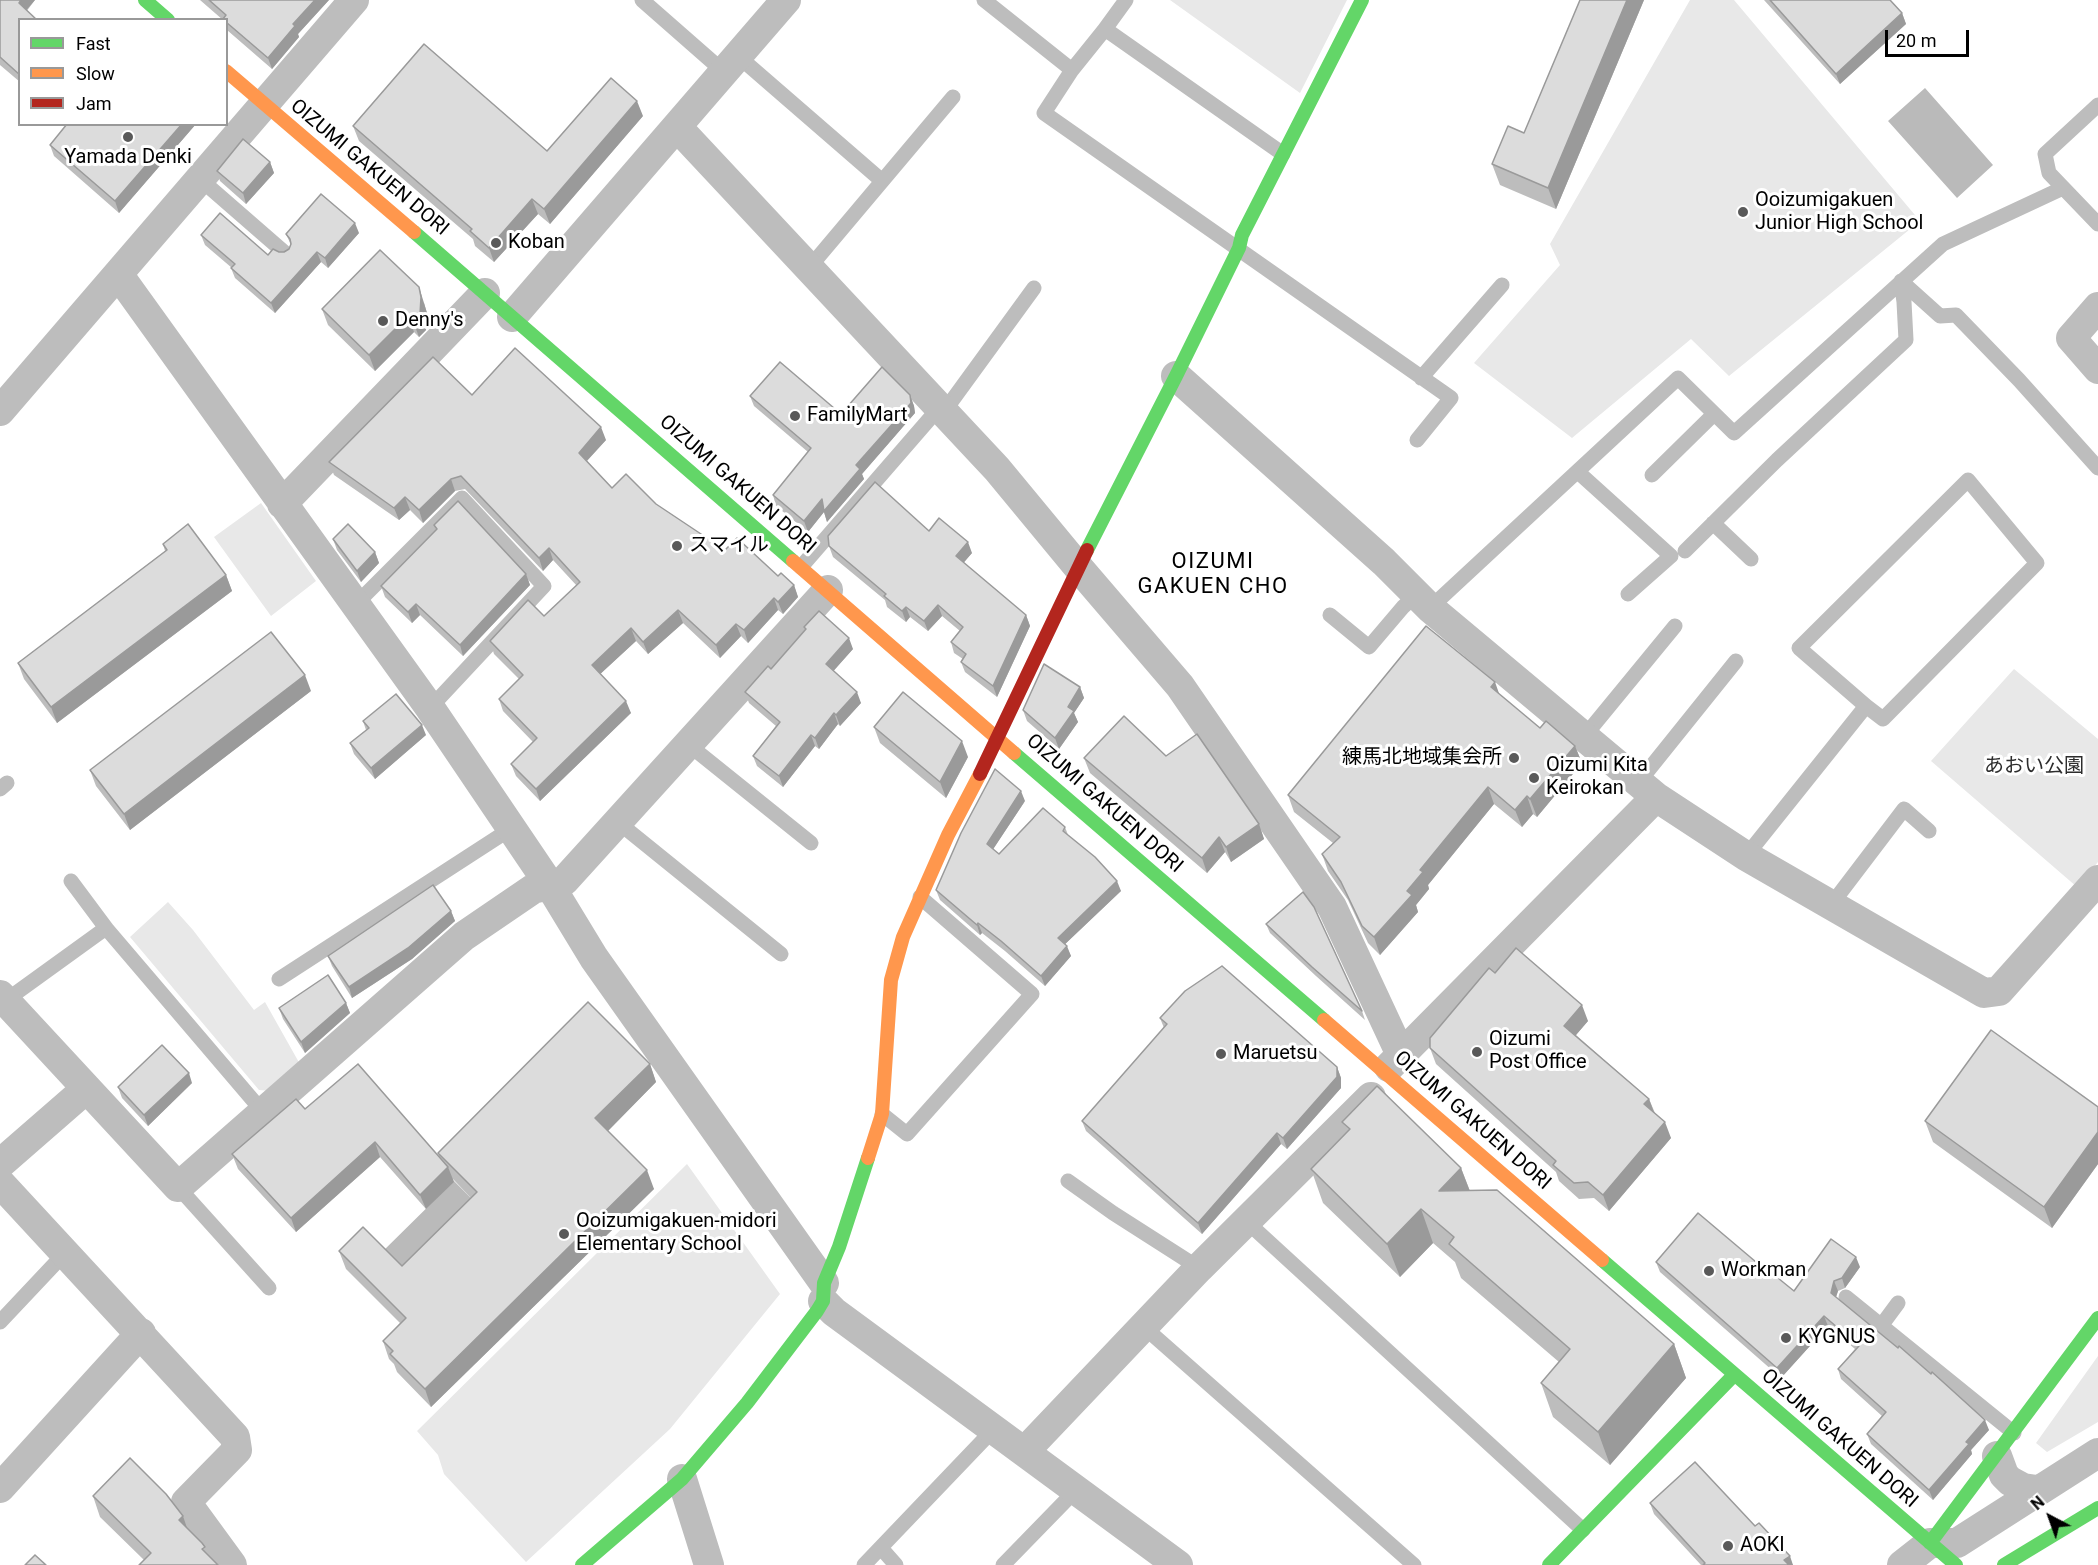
<!DOCTYPE html>
<html>
<head>
<meta charset="utf-8">
<style>
	body { margin:0 }
	#map { position:relative; width:2098px; height:1565px; overflow:hidden; background:#fff; font-family:Roboto,sans-serif }
	canvas { display:block }
	.legend { position:absolute; left:18px; top:18px; width:210px; height:108px; box-sizing:border-box; background:#fff; border:2px solid #999; margin:0; padding:8px 10px; list-style:none; font-size:18px; color:#000 }
	.legend li { display:flex; align-items:center; gap:12px; height:30px }
	.legend b { width:30px; border:2px solid #999 }
	.north { position:absolute; left:2020px; top:1487px; width:60px; height:60px; -webkit-text-stroke:4px #fff; paint-order:stroke; rotate:319deg; font-size:16px; font-weight:700; line-height:24px; text-align:center; color:#000 }
	.north::after { content:''; display:block; margin:auto; width:21px; height:27px; background:#000; clip-path:polygon(50% 0,100% 100%,50% 72%,0 100%) }
	.scale { position:absolute; left:1885px; top:30px; width:84px; height:27px; box-sizing:border-box; border:3px solid #000; border-top:0; padding-left:8px; font-size:18px; line-height:21px; white-space:nowrap; color:#000; -webkit-text-stroke:4px #fff; paint-order:stroke }
</style>
</head>
<body>
<div id="map">
<canvas width="2098" height="1565"></canvas>
<ul class="legend">
<li><b style="height:8px;background:#63d668"></b>Fast</li>
<li><b style="height:8px;background:#ff974d"></b>Slow</li>
<li><b style="height:8px;background:#b3261e"></b>Jam</li>
</ul>
<div class="north">N</div>
<div class="scale">20 m</div>
</div>
<script>
const ctx = document.querySelector('canvas').getContext('2d');
ctx.lineJoin = 'round';
function fill(path, color) { ctx.fillStyle = color; ctx.fill(path, 'evenodd'); }
const toPath = rows => new Path2D(rows.map(r => 'M' + r).join(''));
function trace(path, color, width, dash) { ctx.strokeStyle = color; ctx.lineWidth = width; ctx.lineCap = dash ? 'butt' : 'round'; ctx.setLineDash(dash || []); ctx.stroke(path); }
function write(font, color, halo, rows, align = 'center') {
  ctx.font = font + ' Roboto,"Noto Sans JP",sans-serif'; ctx.lineWidth = 6; ctx.setLineDash([]); ctx.textBaseline = 'middle'; ctx.strokeStyle = halo; ctx.fillStyle = color; for (const [text, x, y, turn = 0] of rows) {
    ctx.save(); ctx.translate(x, y); ctx.rotate((+turn || 0) * Math.PI / 180); ctx.textAlign = isNaN(turn) ? turn : align; if (halo) ctx.strokeText(text, 0, 0); ctx.fillText(text, 0, 0); ctx.restore();
  }
}
fill(toPath([
	[1170,0,1347,0,1300,93],
	[1690,0,1734,0,1920,221,1729,376,1691,339,1572,438,1474,363,1560,265,1550,244],
	[261,503,316,581,271,616,214,537],
	[2014,669,2098,739,2098,862,2077,887,1931,761],
	[168,902,193,930,254,1010,265,1002,301,1066,272,1091,259,1090,130,937],
	[687,1164,780,1294,670,1429,526,1562,444,1474,438,1455,417,1431],
	[2098,1356,2098,1422,2047,1452,2036,1443]
]), '#e8e8e8');
fill(toPath([
	[1925,88,1993,165,1957,198,1888,121],
	[454,1181,484,1211,409,1284,379,1255]
]), '#bababa');
trace(toPath([
	[642,0,724,72],
	[984,0,1072,70,1105,29,1283,154],
	[1105,29,1126,0],
	[738,56,881,180],
	[1072,70,1044,113,1451,398,1417,440],
	[2098,105,2045,154,2049,173,2098,224],
	[200,179,285,253],
	[809,268,953,97],
	[1901,281,1940,316,1956,315,2019,380,2098,468],
	[1421,378,1502,285],
	[1578,472,1671,556,1628,594],
	[1652,475,1714,414],
	[1713,523,1751,559],
	[1685,551,1777,460,1906,340,1904,302,1901,281],
	[801,567,932,416,951,402,1034,288],
	[355,605,462,498,544,586,430,708],
	[1430,608,1678,378,1734,433,1943,244,2063,188],
	[1330,615,1369,647,1403,607,1416,595],
	[1583,738,1675,626],
	[689,745,811,843],
	[1638,783,1736,661],
	[0,789,7,783],
	[619,823,781,954],
	[1746,856,1866,706,1799,648,1968,480,2037,563,1883,719,1866,706],
	[71,881,106,928,263,1112],
	[1831,905,1904,809,1929,831],
	[279,979,512,828],
	[5,1001,106,928],
	[882,1114,907,1134,1032,994,920,897],
	[1068,1181,1113,1213,1199,1268],
	[178,1187,269,1288],
	[1246,1221,1583,1530],
	[1846,1297,2014,1433],
	[0,1322,65,1253],
	[1143,1326,1414,1565],
	[1881,1326,1898,1303],
	[881,1548,896,1565],
	[864,1565,994,1429],
	[1003,1565,1077,1489]
]), '#bdbdbd', 15);
trace(toPath([
	[677,127,997,469,1078,567,1180,686,1332,907,1401,1055],
	[118,274,430,708,549,884,594,958,824,1283],
	[2098,307,2071,338,2098,369],
	[512,317,786,0],
	[1176,376,1384,562,1430,608,1656,797],
	[0,411,354,0],
	[282,504,485,293],
	[0,995,178,1187,464,936,533,889,564,881,828,590],
	[1389,1067,1656,797,1746,856,1984,993,1999,991,2098,880],
	[0,1164,86,1089],
	[0,1183,235,1437,237,1450,186,1502,232,1565],
	[823,1301,834,1312,1178,1565],
	[1025,1451,1199,1268,1371,1097],
	[1997,1456,2004,1475,2010,1481,2023,1488,2037,1490],
	[682,1479,709,1565],
	[0,1488,141,1333],
	[1902,1565,1930,1543,1957,1543,2098,1453]
]), '#bdbdbd', 30);
trace(toPath([
	[145,0,168,20],
	[414,232,793,561],
	[1087,550,1176,376,1239,248,1242,235,1362,0],
	[1014,753,1324,1020],
	[1602,1260,1956,1565],
	[1930,1543,2098,1318],
	[582,1565,682,1479,747,1403,817,1311,823,1301,824,1283,839,1247,868,1158],
	[1549,1565,1734,1375],
	[2004,1565,2098,1508]
]), '#63d668', 14);
trace(toPath([
	[226,71,414,232],
	[793,561,1014,753],
	[1324,1020,1602,1260],
	[868,1158,882,1114,891,980,903,937,948,835,980,774]
]), '#ff974d', 14);
trace(toPath([
	[980,774,1087,550]
]), '#b3261e', 14);
fill(toPath([
	[0,0,35,0,20,20,20,82,0,65],
	[200,0,329,0,298,34,299,37,272,69,227,30,226,20,223,20],
	[1580,0,1644,0,1556,209,1500,185,1492,164,1524,133],
	[1764,0,1890,0,1902,13,1906,24,1840,84],
	[643,116,550,224,538,214,494,262,475,246,473,239,359,141,353,126,547,151],
	[196,124,119,213,54,156,50,145],
	[270,162,274,173,246,204,220,181,217,171],
	[359,233,328,268,321,262,275,313,235,278,231,268,232,268,205,245,201,235,268,255,279,252,284,252,289,249,291,245,286,234],
	[424,303,427,313,426,330,419,337,414,332,375,371,328,325,322,309],
	[472,395,606,440,587,461,612,488,656,504,725,550,794,585,798,597,783,614,778,610,748,643,741,636,720,658,683,623,648,654,636,641,600,674,631,713,540,801,516,776,511,764,533,742,503,711,499,699,519,679,494,654,490,641,544,616,577,586,553,560,543,571,465,489,455,491,423,523,410,510,399,520,334,475,329,462],
	[910,395,914,406,915,413,862,474,864,479,827,522,824,512,808,532,776,506,773,495,808,452,754,406,750,396,841,414],
	[434,525,526,574,530,585,463,656,420,615,412,623,385,597,381,586,435,531],
	[929,531,972,553,963,563,1026,615,1030,626,997,697,965,672,961,662,963,659,954,653,951,642,960,631,942,616,928,631,910,617,906,622,887,607,885,600,833,557,829,546],
	[333,539,375,552,379,563,361,582,337,550],
	[163,544,226,575,232,591,57,723,24,679,18,663,165,551],
	[804,627,853,649,833,671,861,703,840,726,838,724,819,749,815,746,783,787,757,766,753,756,776,726,749,703,745,692,771,669,805,630],
	[1080,687,1084,698,1074,713,1078,722,1059,749,1027,721,1023,710],
	[311,691,130,830,96,786,90,770],
	[1500,695,1540,728,1575,746,1582,763,1537,817,1533,814,1522,827,1494,804,1428,885,1429,889,1416,905,1418,912,1380,955,1368,943,1348,900,1328,871,1322,854,1333,843,1294,812,1288,795],
	[363,721,426,735,375,779,354,754,350,743,366,730],
	[874,727,968,757,946,798,880,743],
	[1166,756,1259,824,1264,839,1231,862,1225,852,1207,873,1090,773,1084,758],
	[1025,801,993,849,999,854,1065,827,1068,835,1121,891,1065,944,1071,956,1045,986,1005,951,982,933,980,935,940,900,936,890],
	[451,911,455,921,412,959,352,998,332,966,328,956],
	[1266,924,1362,1011,1365,1020,1316,976,1270,933],
	[1495,973,1588,1021,1576,1035,1649,1099,1655,1113,1671,1138,1609,1211,1594,1198,1579,1199,1559,1181,1556,1172,1436,1064,1430,1048],
	[346,1003,350,1013,305,1053,283,1019,279,1008],
	[1160,1018,1337,1067,1341,1078,1341,1088,1287,1149,1281,1144,1202,1234,1086,1131,1082,1121,1164,1028],
	[650,1064,656,1082,608,1131,654,1189,431,1407,397,1372,394,1364,389,1359,383,1341,400,1323,346,1269,339,1251,402,1266,471,1198,453,1179,454,1182,426,1209,380,1157,296,1232,238,1169,232,1154,305,1109,439,1156,438,1153],
	[192,1083,148,1126,122,1098,118,1087],
	[2098,1107,2098,1164,2052,1228,1933,1142,1925,1121],
	[1342,1122,1461,1168,1470,1191,1674,1344,1686,1378,1610,1465,1553,1417,1541,1383,1559,1362,1461,1278,1455,1262,1433,1243,1400,1277,1323,1203,1311,1169,1346,1133],
	[1656,1262,1756,1262,1794,1291,1860,1267,1845,1288,1838,1291,1836,1297,1989,1430,1971,1450,1972,1454,1933,1500,1871,1444,1867,1434,1882,1416,1841,1379,1838,1369,1855,1349,1828,1326,1781,1378,1660,1272],
	[93,1496,183,1516,187,1527,208,1555,144,1560,100,1517],
	[1650,1503,1755,1526,1793,1565,1701,1565,1654,1514]
]), '#bdbdbd');
fill(toPath([
	[21,0,35,0,23,14,19,3],
	[315,0,329,0,298,34,299,37,272,69,268,58,293,24],
	[1627,0,1644,0,1556,209,1548,188],
	[1902,13,1906,24,1840,84,1836,74],
	[637,101,643,116,550,224,544,209],
	[182,124,196,124,119,213,115,201],
	[270,162,274,173,246,204,243,193],
	[532,199,538,214,494,262,489,248],
	[355,223,359,233,328,268,325,258],
	[317,252,321,262,275,313,271,303],
	[419,287,424,303,427,313,426,330,419,337,413,321],
	[408,316,414,332,375,371,369,355],
	[910,395,914,406,915,413,862,474,864,479,827,522,824,512,808,532,804,521,822,499,856,465],
	[601,427,606,440,583,465,579,453],
	[451,479,455,491,423,523,419,510],
	[405,497,410,510,399,520,394,508],
	[968,542,972,553,960,567,956,556],
	[549,548,553,560,543,571,539,558],
	[375,552,379,563,361,582,357,571],
	[526,574,530,585,463,656,460,645],
	[226,575,232,591,57,723,51,707],
	[794,585,798,597,783,614,778,602],
	[774,598,778,610,748,643,744,630],
	[416,604,420,615,412,623,408,612],
	[938,605,942,616,928,631,924,621],
	[906,607,910,617,906,622,902,611],
	[678,610,683,623,648,654,643,642],
	[1026,615,1030,626,997,697,993,686],
	[736,624,741,636,720,658,716,645],
	[631,628,636,641,596,678,592,665],
	[849,638,853,649,830,675,826,664],
	[305,675,311,691,130,830,124,814],
	[1495,682,1501,699,1491,687],
	[1080,687,1084,698,1074,713,1078,722,1059,749,1055,738,1068,707],
	[857,692,861,703,840,726,836,715],
	[626,701,631,713,540,801,536,789],
	[834,713,838,724,819,749,815,738],
	[422,725,426,735,375,779,371,768],
	[811,735,815,746,783,787,779,776],
	[962,741,968,757,946,798,940,782],
	[1575,746,1582,763,1537,817,1530,799],
	[1488,787,1494,804,1428,885,1429,889,1416,905,1418,912,1380,955,1374,937,1407,891,1420,870],
	[1021,791,1025,801,990,854,987,844],
	[1527,796,1533,814,1522,827,1515,810],
	[1259,824,1264,839,1231,862,1226,847],
	[1219,837,1225,852,1207,873,1202,858],
	[1117,881,1121,891,1061,948,1058,938],
	[451,911,455,921,412,959,352,998,349,987],
	[978,923,982,933,980,935,977,925],
	[1067,946,1071,956,1045,986,1041,976],
	[346,1003,350,1013,305,1053,301,1042],
	[1582,1005,1588,1021,1570,1042,1564,1026],
	[650,1064,656,1082,602,1137,595,1118],
	[1337,1067,1341,1078,1341,1088,1287,1149,1283,1138],
	[189,1073,192,1083,148,1126,144,1115],
	[1649,1099,1655,1115,1644,1104],
	[1665,1122,1671,1138,1609,1211,1603,1195],
	[2098,1132,2098,1164,2052,1228,2044,1207],
	[1277,1133,1281,1144,1202,1234,1198,1223],
	[375,1142,380,1157,296,1232,291,1218],
	[448,1167,454,1182,426,1209,420,1195],
	[1461,1168,1474,1202,1439,1191],
	[647,1170,654,1189,431,1407,425,1389],
	[1421,1209,1433,1243,1400,1277,1387,1244],
	[1856,1257,1860,1267,1845,1288,1842,1278],
	[1834,1281,1838,1291,1834,1303,1831,1293],
	[1824,1316,1828,1326,1781,1378,1777,1368],
	[1674,1344,1686,1378,1610,1465,1598,1432],
	[1985,1420,1989,1430,1971,1450,1972,1454,1933,1500,1929,1490,1966,1442],
	[183,1516,190,1537,179,1520],
	[1790,1556,1793,1565,1786,1565,1784,1560]
]), '#9a9a9a');
const building = toPath([
	[0,0,21,0,19,3,37,20,20,20,20,75,0,57,0,0],
	[209,0,315,0,293,24,295,26,268,58,226,22,226,20,223,19,226,15,209,0],
	[1580,0,1627,0,1548,188,1492,164,1508,126,1524,133,1580,0],
	[1770,0,1890,0,1902,13,1836,74,1770,0],
	[424,44,547,151,611,78,637,101,544,209,532,199,489,248,470,231,472,229,353,126,424,44],
	[67,124,182,124,115,201,50,145,67,124],
	[243,139,270,162,243,193,217,171,243,139],
	[321,194,355,223,325,258,317,252,271,303,231,268,235,264,201,235,220,213,268,255,273,249,279,252,284,252,289,249,291,244,290,239,286,234,321,194],
	[380,250,419,287,421,297,420,314,413,321,408,316,369,355,322,309,380,250],
	[515,348,601,427,579,453,612,488,626,474,656,504,725,550,737,538,778,576,781,573,794,585,778,602,774,598,744,630,736,624,716,645,678,610,643,642,631,628,592,665,626,701,536,789,511,764,537,738,499,699,523,675,490,641,528,600,544,616,580,582,549,548,539,558,461,476,451,479,419,510,405,497,394,508,329,462,433,357,472,395,515,348],
	[780,362,841,414,882,367,910,395,911,403,856,465,860,469,824,511,822,499,804,521,773,495,811,448,750,396,780,362],
	[875,482,929,531,939,518,968,542,956,556,1026,615,993,686,961,662,966,654,951,642,963,627,938,605,924,621,906,607,902,611,884,596,886,594,829,546,828,536,875,482],
	[458,501,526,574,460,645,416,604,408,612,381,586,437,529,434,525,458,501],
	[188,524,226,575,51,707,18,663,167,550,163,544,188,524],
	[348,524,375,552,357,571,333,539,348,524],
	[819,611,849,638,826,664,857,692,836,715,834,713,815,738,811,735,779,776,753,756,780,722,745,692,768,666,771,669,806,629,804,627,819,611],
	[1426,626,1495,682,1491,687,1540,728,1546,721,1575,746,1530,799,1527,796,1515,810,1488,787,1420,870,1423,872,1407,891,1412,895,1374,937,1362,926,1341,882,1322,854,1340,837,1288,795,1426,626],
	[271,632,305,675,124,814,90,770,271,632],
	[1044,664,1080,687,1068,707,1074,711,1055,738,1023,710,1044,664],
	[903,692,962,741,940,782,874,727,903,692],
	[396,694,422,725,371,768,350,743,369,728,363,721,396,694],
	[1124,716,1166,756,1197,734,1259,824,1226,847,1219,837,1202,858,1084,758,1124,716],
	[995,769,1021,791,987,844,999,854,1043,808,1065,827,1063,831,1095,857,1117,881,1058,938,1067,946,1041,976,1001,941,978,923,977,925,936,890,961,833,995,769],
	[433,885,451,911,408,948,349,987,328,956,433,885],
	[1303,892,1314,907,1362,1011,1312,967,1266,924,1303,892],
	[1516,948,1582,1005,1564,1026,1649,1099,1644,1104,1665,1122,1603,1195,1588,1182,1574,1183,1553,1165,1556,1161,1430,1048,1430,1038,1489,968,1495,973,1516,948],
	[1222,966,1337,1067,1337,1077,1283,1138,1277,1133,1198,1223,1082,1121,1167,1024,1160,1018,1185,991,1222,966],
	[328,975,346,1003,301,1042,279,1008,328,975],
	[588,1002,650,1064,595,1118,647,1170,425,1389,390,1354,393,1351,383,1341,406,1318,339,1251,363,1227,402,1266,477,1192,438,1153,588,1002],
	[1991,1030,2098,1107,2098,1132,2044,1207,1925,1121,1991,1030],
	[162,1045,189,1073,144,1115,118,1087,162,1045],
	[358,1064,448,1167,420,1195,375,1142,291,1218,232,1154,296,1099,305,1109,358,1064],
	[1377,1086,1461,1168,1439,1191,1497,1190,1674,1344,1598,1432,1541,1383,1570,1349,1449,1244,1454,1237,1421,1209,1387,1244,1311,1169,1350,1129,1342,1122,1377,1086],
	[1698,1213,1756,1262,1757,1261,1794,1291,1831,1239,1856,1257,1842,1278,1834,1281,1831,1293,1898,1348,1899,1346,1931,1374,1932,1372,1985,1420,1966,1442,1969,1444,1929,1490,1867,1434,1886,1412,1838,1369,1859,1346,1824,1316,1777,1368,1656,1262,1698,1213],
	[130,1458,166,1494,183,1516,179,1520,202,1543,205,1547,202,1549,218,1565,139,1565,151,1553,93,1496,130,1458],
	[1695,1462,1755,1526,1759,1523,1790,1556,1784,1560,1789,1565,1703,1565,1705,1563,1650,1503,1695,1462],
	[35,1555,46,1565,25,1565,35,1555]
]);
fill(building, '#dcdcdc');
trace(building, '#9a9a9a', 1.5);
for (const [x, y, r, color] of [
	[128,137,6,"#595959"],
	[1743,212,6,"#595959"],
	[496,243,6,"#595959"],
	[383,321,6,"#595959"],
	[795,416,6,"#595959"],
	[677,546,6,"#595959"],
	[1514,758,6,"#595959"],
	[1534,778,6,"#595959"],
	[1477,1052,6,"#595959"],
	[1221,1054,6,"#595959"],
	[564,1234,6,"#595959"],
	[1709,1271,6,"#595959"],
	[1786,1338,6,"#595959"],
	[1728,1546,6,"#595959"]
]) { const dot = new Path2D(); dot.arc(x, y, r, 0, 2 * Math.PI); ctx.fillStyle = color; ctx.fill(dot); trace(dot, '#fff', 2); }
write('20px', '#000', '#fff', [
	["Yamada Denki",128,158,"center"],
	["Ooizumigakuen",1755,201],
	["Junior High School",1755,224],
	["Koban",508,243],
	["Denny's",395,321],
	["FamilyMart",807,416],
	["スマイル",689,546],
	["練馬北地域集会所",1502,758,"right"],
	["Oizumi Kita",1546,766],
	["Keirokan",1546,789],
	["Oizumi",1489,1040],
	["Post Office",1489,1063],
	["Maruetsu",1233,1054],
	["Ooizumigakuen-midori",576,1222],
	["Elementary School",576,1245],
	["Workman",1721,1271],
	["KYGNUS",1798,1338],
	["AOKI",1740,1546]
], 'left');
write('20px', '#000', '#fff', [
	["OIZUMI GAKUEN DORI",369,168,40],
	["OIZUMI GAKUEN DORI",737,485,41],
	["OIZUMI GAKUEN DORI",1104,804,41],
	["OIZUMI GAKUEN DORI",1472,1121,41],
	["OIZUMI GAKUEN DORI",1839,1439,41]
]);
write('20px', '#2d2d2d', '#fff', [
	["あおい公園",2034,767]
]);
ctx.letterSpacing = '1.5px';
write('22px', '#000', '#fff', [
	["OIZUMI",1213,562],
	["GAKUEN CHO",1213,587]
]);
ctx.letterSpacing = '0px';
</script>
</body>
</html>
